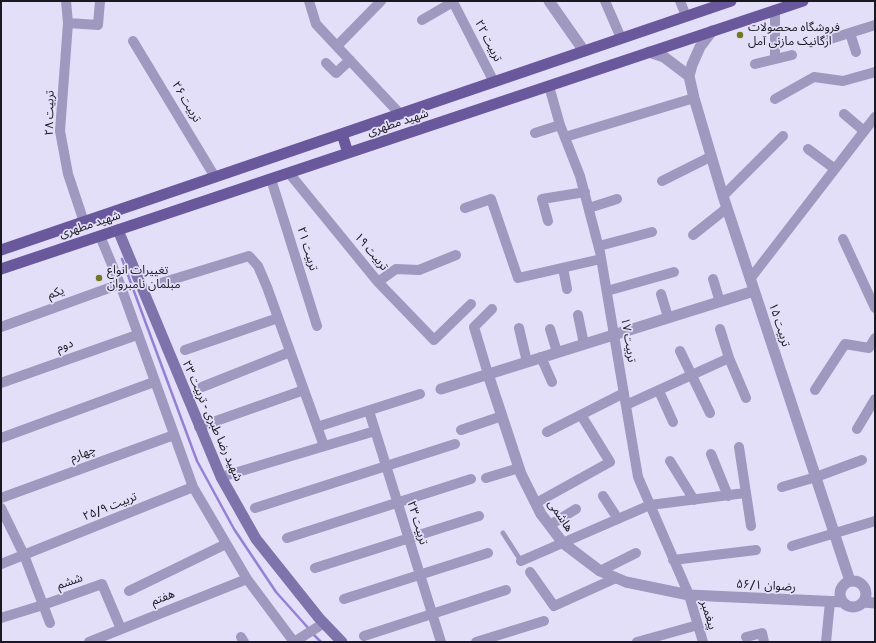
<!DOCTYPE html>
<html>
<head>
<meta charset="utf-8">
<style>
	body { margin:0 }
	#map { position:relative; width:876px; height:643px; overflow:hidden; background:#e4dff9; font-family:Signika,sans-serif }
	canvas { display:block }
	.frame { position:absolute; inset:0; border:2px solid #1a1821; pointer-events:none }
</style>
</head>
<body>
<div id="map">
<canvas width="876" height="643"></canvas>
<div class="frame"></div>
</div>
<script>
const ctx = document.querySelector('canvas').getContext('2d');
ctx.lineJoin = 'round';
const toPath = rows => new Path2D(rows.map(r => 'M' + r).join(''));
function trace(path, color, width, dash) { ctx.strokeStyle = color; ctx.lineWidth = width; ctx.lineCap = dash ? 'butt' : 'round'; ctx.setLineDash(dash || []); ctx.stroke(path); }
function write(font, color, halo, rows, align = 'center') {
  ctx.font = font + ' Signika,"Noto Sans Arabic",sans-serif'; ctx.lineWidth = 3.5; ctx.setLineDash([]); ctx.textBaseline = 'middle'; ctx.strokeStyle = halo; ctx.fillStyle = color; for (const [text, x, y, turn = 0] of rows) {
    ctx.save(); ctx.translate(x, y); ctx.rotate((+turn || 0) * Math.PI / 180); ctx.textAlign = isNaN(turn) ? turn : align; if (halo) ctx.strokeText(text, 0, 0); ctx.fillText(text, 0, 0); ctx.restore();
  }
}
trace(toPath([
	[122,259,197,461,234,529,276,592,310,630],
	[313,634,321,642]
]), '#9480d5', 2.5);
trace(toPath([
	[503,533,521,561]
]), '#9f98bf', 5);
trace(toPath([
	[66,1,68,23,60,131,68,174,84,222],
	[309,1,316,24,400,114],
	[605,1,621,38],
	[680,1,686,16],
	[775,10,775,59],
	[422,20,453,2,494,82],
	[68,23,98,25,100,1],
	[850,33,856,52],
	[827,40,875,25],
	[133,41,215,177],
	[337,46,381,1],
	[326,63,336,73,350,60],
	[755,64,792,55],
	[549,86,560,125,580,176,600,252,638,477,689,595,703,642],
	[775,99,814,77,843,81,875,72],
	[844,114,864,131],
	[535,133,560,125],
	[565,137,694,98],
	[808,149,835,169],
	[289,173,378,282,396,269,419,270,456,255],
	[271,179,317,326],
	[662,181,710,157],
	[723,196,783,136],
	[465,208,491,199,518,278,601,259],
	[589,208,617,199],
	[548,221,542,199,585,192],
	[693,235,727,208],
	[100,236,120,284,193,487,247,579,294,642],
	[843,239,875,308],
	[599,246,652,232],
	[563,268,567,289],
	[713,279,720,302],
	[750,279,875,117],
	[378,282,434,340,471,304],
	[161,283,249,256,258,266,267,287,324,446],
	[607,291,674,272],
	[661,294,668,317],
	[578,315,584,344],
	[1,327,120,284],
	[519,328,527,362],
	[550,329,557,352],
	[720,329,729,358,746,398],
	[185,350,278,318],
	[680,351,710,413],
	[541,357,552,382],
	[488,374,474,327,492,309],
	[1,383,137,335],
	[202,387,290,352],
	[815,390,845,344,869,348,875,338],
	[659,391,673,422],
	[626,405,729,358],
	[369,411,441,642],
	[199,427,304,390],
	[317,427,420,394],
	[857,429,875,399],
	[461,430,502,416],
	[547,432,624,393],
	[1,438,154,382],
	[739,447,751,526],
	[711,454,728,496],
	[670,461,694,500],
	[221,477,375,431],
	[486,478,519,468],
	[782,487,816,477,862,460],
	[603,496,618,519],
	[1,498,174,435],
	[536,503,610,462,581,415],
	[1,508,24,555,50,623],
	[255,508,455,444],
	[550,525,576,509],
	[287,538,471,479],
	[792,546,875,521],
	[673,560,756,550],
	[521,561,650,505,745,493],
	[1,564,193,487],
	[315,568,479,516],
	[600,571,636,553],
	[530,572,554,606,616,578],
	[129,591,226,544],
	[344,599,488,553],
	[1,618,43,605,102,584,121,629],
	[364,636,506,590],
	[241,637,244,642],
	[746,637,762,633,764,642],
	[89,642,247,579],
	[294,642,324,623],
	[476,642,544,621],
	[637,642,698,625],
	[826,642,830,602]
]), '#9f98bf', 10);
trace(toPath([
	[549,1,584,51],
	[712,31,700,47,692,65,689,76,694,98,723,196,850,581],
	[649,52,664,57,689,76],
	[488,374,521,474,541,514,563,543,600,571,626,582,689,595,843,602],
	[441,389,754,291],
	'840 594a13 13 0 1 1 26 0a13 13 0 1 1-26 0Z',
	[863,602,875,603]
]), '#9f98bf', 11);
trace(toPath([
	[118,230,221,477,256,539,319,618,342,642]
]), '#7f73ab', 11);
trace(toPath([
	[342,134,348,153],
	[1,250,731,1],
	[1,269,803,1]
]), '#69589c', 11);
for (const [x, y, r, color] of [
	[740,35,4,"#717821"],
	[99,278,4,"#717821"]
]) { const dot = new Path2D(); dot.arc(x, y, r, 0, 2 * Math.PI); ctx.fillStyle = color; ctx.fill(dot); trace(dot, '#e4dff9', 1.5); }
write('12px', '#1a1821', '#e4dff9', [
	["فروشگاه محصولات",748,28],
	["ارگانیک مازنی آمل",748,42],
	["تغییرات انواع",107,271],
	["مبلمان نامبروان",107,285]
], 'left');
write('12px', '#1a1821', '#e4dff9', [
	["تربیت ۲۲",488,41,63],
	["تربیت ۲۶",186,102,59],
	["تربیت ۲۸",50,113,-89],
	["شهید مطهری",398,123,-18],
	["شهید مطهری",90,225,-18],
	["تربیت ۲۱",307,249,73],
	["تربیت ۱۹",371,252,50],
	["یکم",56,293,-20],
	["تربیت ۱۵",779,325,72],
	["تربیت ۱۷",628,340,81],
	["دوم",65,346,-19],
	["شهید رضا طبری - تربیت ۲۳",212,421,66],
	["چهارم",83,454,-20],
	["تربیت ۲۵/۹",110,507,-22],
	["هاشمی",560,516,56],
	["تربیت ۲۳",417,523,73],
	["ششم",70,582,-19],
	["رضوان ۵۶/۱",766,586,3],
	["هفتم",163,598,-21],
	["پیغمبر",708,615,73]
]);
</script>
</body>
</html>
